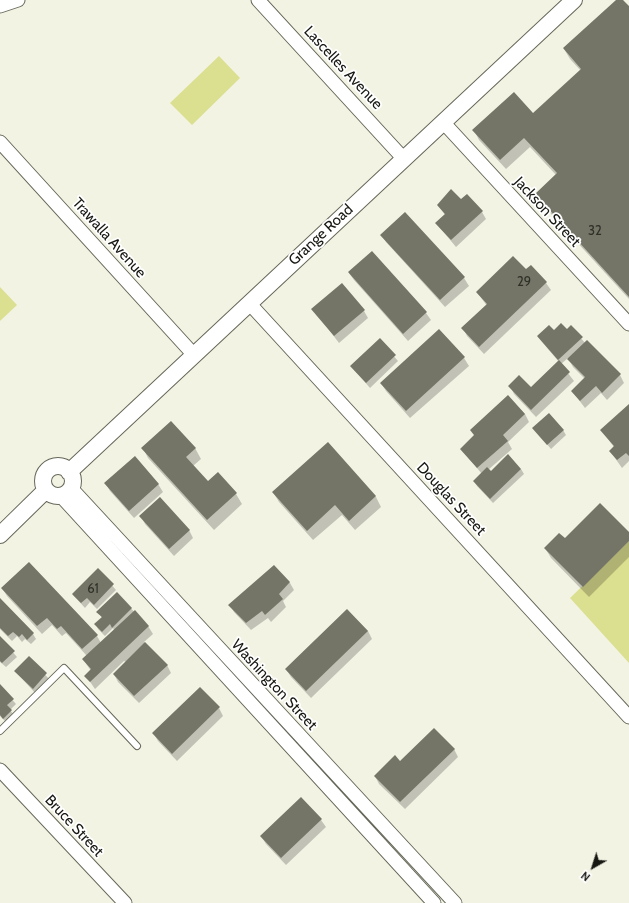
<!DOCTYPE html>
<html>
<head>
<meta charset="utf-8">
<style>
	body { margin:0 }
	#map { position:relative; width:629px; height:903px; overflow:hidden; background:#f2f3e3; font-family:Cabin,sans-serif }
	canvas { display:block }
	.north { position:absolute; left:573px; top:847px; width:40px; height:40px; -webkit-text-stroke:3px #fff; paint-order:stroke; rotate:219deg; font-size:11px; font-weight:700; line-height:16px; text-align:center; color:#171812 }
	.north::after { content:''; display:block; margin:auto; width:14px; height:18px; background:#171812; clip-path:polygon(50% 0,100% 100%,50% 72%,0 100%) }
</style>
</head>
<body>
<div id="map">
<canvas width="629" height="903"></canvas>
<div class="north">N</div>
</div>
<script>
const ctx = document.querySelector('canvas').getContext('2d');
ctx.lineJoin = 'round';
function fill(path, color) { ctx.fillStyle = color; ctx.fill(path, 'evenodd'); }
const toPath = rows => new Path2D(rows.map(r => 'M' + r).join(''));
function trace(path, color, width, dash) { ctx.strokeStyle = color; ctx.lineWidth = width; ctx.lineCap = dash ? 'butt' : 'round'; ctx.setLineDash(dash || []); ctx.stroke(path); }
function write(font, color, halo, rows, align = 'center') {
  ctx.font = font + ' Cabin,sans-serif'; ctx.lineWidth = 3.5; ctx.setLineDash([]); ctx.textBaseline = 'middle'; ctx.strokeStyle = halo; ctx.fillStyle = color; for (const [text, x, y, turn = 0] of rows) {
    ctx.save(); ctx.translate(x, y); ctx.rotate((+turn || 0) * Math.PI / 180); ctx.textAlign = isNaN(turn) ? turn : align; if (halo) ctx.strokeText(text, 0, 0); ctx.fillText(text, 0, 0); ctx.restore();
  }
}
fill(toPath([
	[219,56,240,78,192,125,170,103],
	[0,287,17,305,0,321],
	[629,541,629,663,570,598]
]), '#dbdf90');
fill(toPath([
	[617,0,622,0,629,8,629,299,542,204,536,194,556,175,530,147,506,169,479,140,474,130,533,114,581,71,570,59,564,49],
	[461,201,482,212,486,219,456,247,436,223,445,215,438,205],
	[405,213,464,278,469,286,445,307,386,242,382,235],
	[372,252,426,313,431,320,408,341,354,280,349,273],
	[546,283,551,290,484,354,467,336,463,328,487,306,477,292],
	[313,309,364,311,368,318,339,343],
	[571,326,585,343,620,375,624,383,607,400,601,393,585,408,572,391,585,379,573,367,568,358,561,364,574,381,536,417,514,394,510,386,531,389,559,362,538,337,554,332,566,331],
	[439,330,464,358,469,366,410,418,386,391,381,383],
	[380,340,398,361,370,388,351,366],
	[508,396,525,414,529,422,508,442,512,449,488,470,490,473,521,469,524,474,493,503,477,486,474,481,482,474,461,449,475,436,471,430],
	[629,406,629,461,622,468,610,451,614,447,601,430],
	[533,428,563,430,566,435,551,449],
	[328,443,376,497,381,507,355,530,342,515,313,540,279,502,273,492],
	[143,448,195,448,201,459,193,466,208,482,218,473,236,494,242,504,214,530,148,458],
	[106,484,158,484,163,492,134,518,110,491],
	[141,516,189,530,193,538,174,556,145,524],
	[629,533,629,557,589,597,551,558,545,548],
	[274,566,290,583,294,590,283,601,286,607,271,622,268,618,251,630,234,612,230,605],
	[98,569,116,590,97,609,90,602,85,608,73,595],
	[2,588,97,636,101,643,114,630,113,628,105,636,98,629,96,624,102,618,98,612,117,594,148,626,153,634,144,642,167,665,171,673,139,703,118,682,114,674,126,662,124,661,95,689,86,676,91,671,83,659,87,656,66,633,62,636,52,625,42,634,7,596],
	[0,600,33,634,36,639,31,644,25,639,22,642,17,636,12,641,0,629],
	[347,610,368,631,372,639,311,698,291,677,286,669],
	[0,637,17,657,6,667,0,662],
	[29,657,49,679,36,694,15,671],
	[0,686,16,704,10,710,14,715,7,723,0,716],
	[219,708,223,716,177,761,158,741,154,734],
	[454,749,458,757,405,809,379,784,375,776,400,762],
	[301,799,321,820,326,827,286,865,266,844,261,836]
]), '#0003');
fill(toPath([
	[616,0,623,0,629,6,629,297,535,194,557,173,524,138,500,160,472,130,514,92,533,113,581,69,563,48],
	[451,189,461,199,467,194,483,211,451,240,435,223,445,214,437,205],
	[405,212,465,277,440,300,380,235],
	[372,251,427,312,403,334,348,272],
	[513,256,526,269,531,265,547,282,479,347,461,328,487,304,476,292],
	[342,283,365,310,334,336,311,309],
	[561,323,567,329,571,325,583,337,558,360,537,336,549,325,554,330],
	[439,329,465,357,406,411,380,383],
	[380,338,396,355,366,383,350,366],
	[587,340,621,374,602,393,596,386,580,401,571,391,585,377,567,359],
	[559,360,570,372,531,410,508,386,519,375,531,387],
	[508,395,525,414,503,435,508,441,477,468,460,449,474,435,470,430],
	[629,404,629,456,626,453,617,460,609,451,614,446,600,430],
	[549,413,564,430,547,445,532,428],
	[171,421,196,448,186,457,208,481,218,472,237,493,207,520,141,448],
	[328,442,376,496,349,521,335,505,307,531,272,492],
	[508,454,521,469,490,499,473,481,487,467,491,471],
	[135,456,159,484,129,511,104,483],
	[160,497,190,530,169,549,139,516],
	[600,503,629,532,629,541,583,587,544,548,559,533,565,538],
	[29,562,98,635,82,649,61,626,57,629,47,618,37,626,1,588],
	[274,565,290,582,279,594,283,599,265,615,262,611,246,623,228,605],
	[98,568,114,584,94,605,87,598,81,603,72,594],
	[117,592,132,608,112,628,110,624,102,632,94,624,102,617,96,612],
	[0,598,34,633,27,640,22,634,19,637,13,632,8,636,0,628],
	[347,609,368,631,306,691,285,669],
	[135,610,149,626,90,682,84,676,91,669,82,659],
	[0,636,15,651,2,663,0,661],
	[145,642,168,665,134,696,113,674],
	[29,656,47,673,33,689,14,671],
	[0,684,14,699,7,705,12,710,3,719,0,715],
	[200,687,220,707,172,754,152,733],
	[434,728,455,749,400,802,374,776,395,755,400,761],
	[301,797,322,819,281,858,260,836]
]), '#747567');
const service = toPath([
	[0,731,64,668,137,746]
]);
const minor = toPath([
	[258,0,403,158],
	[0,6,18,0],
	[443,122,629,324],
	[0,142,194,355],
	[249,303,629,717],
	[71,488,455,903],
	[60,495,434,903],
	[0,770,125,903]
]);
const tertiary = toPath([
	'43 481a15 15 0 1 1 30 0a15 15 0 1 1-30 0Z',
	[69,472,574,0],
	[0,535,46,490]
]);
trace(service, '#666759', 8);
trace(minor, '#666759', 15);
trace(tertiary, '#666759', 18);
trace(service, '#fff', 6);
trace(minor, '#fff', 13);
trace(tertiary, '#fff', 16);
write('13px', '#2e2f27', null, [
	["32",595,231],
	["29",524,282],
	["61",93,589]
]);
write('15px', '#171812', '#fff', [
	["Lascelles Avenue",343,68,47],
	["Jackson Street",547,212,47],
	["Grange Road",321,235,-43],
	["Trawalla Avenue",109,238,48],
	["Douglas Street",451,499,47],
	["Washington Street",274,685,47],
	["Bruce Street",74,826,47]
]);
</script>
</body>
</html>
